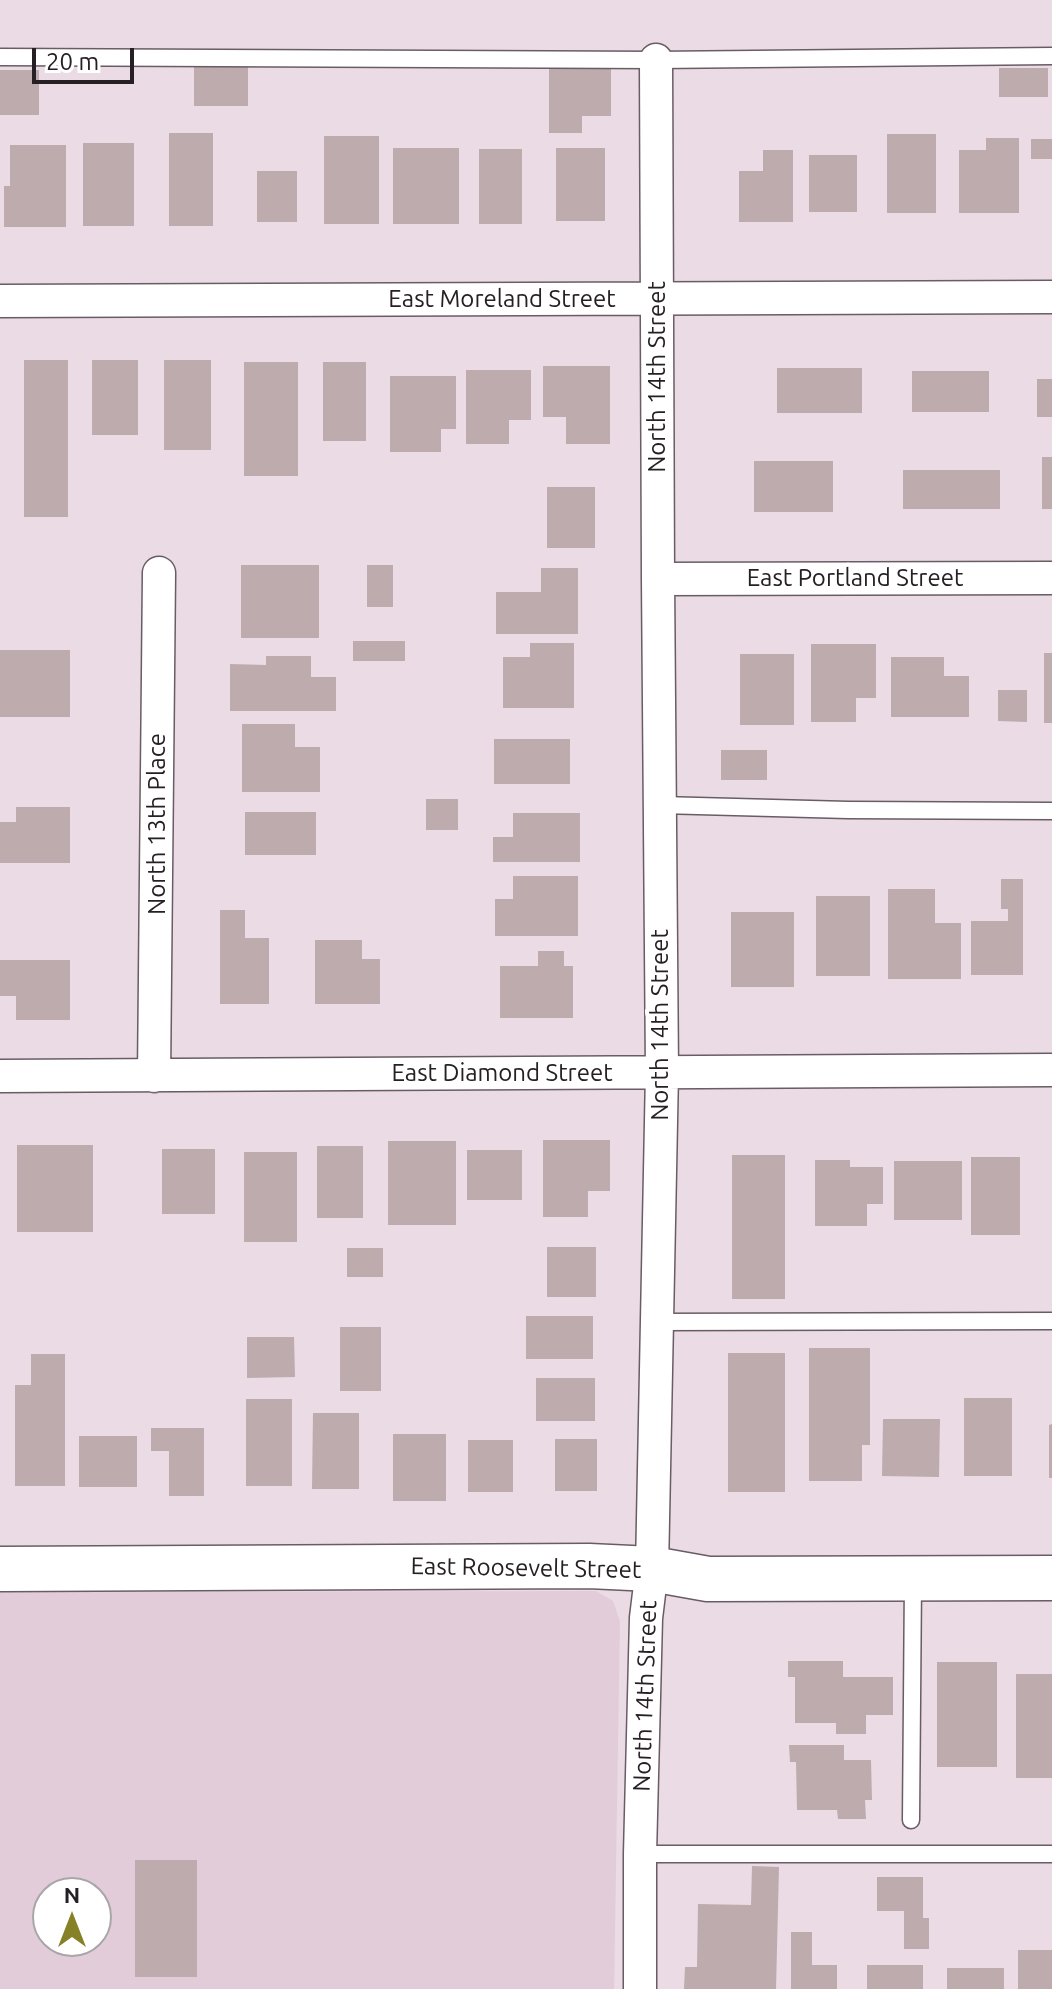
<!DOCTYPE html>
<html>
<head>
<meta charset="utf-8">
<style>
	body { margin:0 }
	#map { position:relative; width:1052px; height:1989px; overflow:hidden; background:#eadbe5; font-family:Ubuntu,sans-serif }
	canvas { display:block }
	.north { position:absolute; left:32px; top:1877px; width:80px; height:80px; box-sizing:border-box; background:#fff; border:2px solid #a8a6a7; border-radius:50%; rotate:0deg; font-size:22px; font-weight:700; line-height:32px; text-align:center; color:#262024 }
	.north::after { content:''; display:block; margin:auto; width:28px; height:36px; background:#868027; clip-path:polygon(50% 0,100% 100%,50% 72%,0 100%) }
	.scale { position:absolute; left:32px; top:48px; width:102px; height:36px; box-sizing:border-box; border:4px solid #262024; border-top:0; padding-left:10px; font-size:24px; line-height:28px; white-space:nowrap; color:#262024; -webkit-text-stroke:6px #fff; paint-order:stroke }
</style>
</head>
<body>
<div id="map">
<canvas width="1052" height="1989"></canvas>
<div class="north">N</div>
<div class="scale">20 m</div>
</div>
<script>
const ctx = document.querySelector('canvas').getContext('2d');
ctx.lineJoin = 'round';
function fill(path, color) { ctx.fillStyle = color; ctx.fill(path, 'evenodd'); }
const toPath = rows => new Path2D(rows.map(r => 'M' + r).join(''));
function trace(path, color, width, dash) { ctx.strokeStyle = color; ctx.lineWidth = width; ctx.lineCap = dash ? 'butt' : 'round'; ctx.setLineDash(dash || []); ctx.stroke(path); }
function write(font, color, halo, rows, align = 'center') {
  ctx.font = font + ' Ubuntu,sans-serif'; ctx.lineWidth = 8; ctx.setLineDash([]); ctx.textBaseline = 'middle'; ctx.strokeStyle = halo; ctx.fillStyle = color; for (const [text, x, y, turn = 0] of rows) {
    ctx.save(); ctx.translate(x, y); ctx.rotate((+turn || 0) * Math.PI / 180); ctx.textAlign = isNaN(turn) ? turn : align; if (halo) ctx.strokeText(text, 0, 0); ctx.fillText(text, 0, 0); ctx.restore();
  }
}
fill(toPath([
	[596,1591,613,1601,620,1621,614,1989,0,1989,0,1592],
	[48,1893,96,1893,96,1941,48,1941]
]), '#e2ccda');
fill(toPath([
	[194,66,248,66,248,106,194,106],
	[549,68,611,68,611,116,582,116,582,133,549,133],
	[999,68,1048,68,1048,97,999,97],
	[0,70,39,70,39,115,0,115],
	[169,133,213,133,213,226,169,226],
	[887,134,936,134,936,213,887,213],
	[324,136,379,136,379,224,324,224],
	[986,138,1019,138,1019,213,959,213,959,150,986,150],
	[1031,139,1052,139,1052,159,1031,159],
	[83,143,134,143,134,226,83,226],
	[10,145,66,145,66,227,4,227,4,186,10,186],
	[393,148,459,148,459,224,393,224],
	[556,148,605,148,605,221,556,221],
	[479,149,522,149,522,224,479,224],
	[763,150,793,150,793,222,739,222,739,171,763,171],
	[809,155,857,155,857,212,809,212],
	[257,171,297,171,297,222,257,222],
	[24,360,68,360,68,517,24,517],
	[92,360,138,360,138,435,92,435],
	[164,360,211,360,211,450,164,450],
	[244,362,298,362,298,476,244,476],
	[323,362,366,362,366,441,323,441],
	[543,366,610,366,610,444,566,444,566,417,543,417],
	[777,368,862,368,862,413,777,413],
	[466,370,531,370,531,420,509,420,509,444,466,444],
	[912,371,989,371,989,412,912,412],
	[390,376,456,376,456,429,441,429,441,452,390,452],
	[1037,379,1052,379,1052,417,1037,417],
	[1042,457,1052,457,1052,509,1042,509],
	[754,461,833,461,833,512,754,512],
	[903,470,1000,470,1000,509,903,509],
	[547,487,595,487,595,548,547,548],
	[241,565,319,565,319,638,241,638],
	[367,565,393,565,393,607,367,607],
	[541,568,578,568,578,634,496,634,496,592,541,592],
	[353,641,405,641,405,661,353,661],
	[530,643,574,643,574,708,503,708,503,657,530,657],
	[811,644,876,644,876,698,856,698,856,722,811,722],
	[0,650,70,650,70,717,0,717],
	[1044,653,1052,653,1052,723,1044,723],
	[740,654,794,654,794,725,740,725],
	[266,656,311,656,311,677,336,677,336,711,230,711,230,664,266,665],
	[891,657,944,657,944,676,969,676,969,717,891,717],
	[998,690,1027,690,1027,722,998,721],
	[242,724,295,724,295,747,320,747,320,792,242,792],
	[494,739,570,739,570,784,494,784],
	[721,750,767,750,767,780,721,780],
	[426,799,458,799,458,830,426,830],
	[16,807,70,807,70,863,0,863,0,822,16,822],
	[245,812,316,812,316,855,245,855],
	[513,813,580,813,580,862,493,862,493,837,513,837],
	[513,876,578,876,578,936,495,936,495,899,513,899],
	[1001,879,1023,879,1023,975,971,975,971,921,1008,921,1008,909,1001,909],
	[888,889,935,889,935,923,961,923,961,979,888,979],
	[816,896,870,896,870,976,816,976],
	[220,910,245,910,245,938,269,938,269,1004,220,1004],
	[731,912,794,912,794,987,731,987],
	[315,940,362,940,362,959,380,959,380,1004,315,1004],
	[538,951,564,951,564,966,573,966,573,1018,500,1018,500,966,538,966],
	[0,960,70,960,70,1020,16,1020,16,996,0,996],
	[543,1140,610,1140,610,1191,588,1191,588,1217,543,1217],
	[388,1141,456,1141,456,1225,388,1225],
	[17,1145,93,1145,93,1232,17,1232],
	[317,1146,363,1146,363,1218,317,1218],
	[162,1149,215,1149,215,1214,162,1214],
	[467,1150,522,1150,522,1200,467,1200],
	[244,1152,297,1152,297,1242,244,1242],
	[732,1155,785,1155,785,1299,732,1299],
	[971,1157,1020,1157,1020,1235,971,1235],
	[815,1160,850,1160,850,1167,883,1167,883,1204,867,1204,867,1226,815,1226],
	[894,1161,962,1161,962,1220,894,1220],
	[547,1247,596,1247,596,1297,547,1297],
	[347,1248,383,1248,383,1277,347,1277],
	[526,1316,593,1316,593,1359,526,1359],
	[340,1327,381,1327,381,1391,340,1391],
	[247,1337,294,1337,295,1377,247,1378],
	[809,1348,870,1348,870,1445,862,1445,862,1481,809,1481],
	[728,1353,785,1353,785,1492,728,1492],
	[31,1354,65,1354,65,1486,15,1486,15,1385,31,1385],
	[536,1378,595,1378,595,1421,536,1421],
	[964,1398,1012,1398,1012,1476,964,1476],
	[246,1399,292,1399,292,1486,246,1486],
	[313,1413,359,1413,359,1489,312,1489],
	[883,1419,940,1419,939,1477,882,1476],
	[1052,1424,1052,1478,1049,1478,1049,1425],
	[151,1428,204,1428,204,1496,169,1496,169,1451,151,1451],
	[393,1434,446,1434,446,1501,393,1501],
	[79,1436,137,1436,137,1487,79,1487],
	[555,1439,597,1439,597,1491,555,1491],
	[468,1440,513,1440,513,1492,468,1492],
	[788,1661,843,1661,843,1677,893,1677,893,1715,866,1715,866,1734,836,1734,836,1723,795,1723,795,1677,788,1677],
	[937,1662,997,1662,997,1767,937,1767],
	[1016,1674,1052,1674,1052,1778,1016,1778],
	[789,1745,844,1745,844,1760,871,1760,872,1800,865,1800,866,1819,838,1819,837,1810,797,1810,796,1762,790,1762],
	[135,1860,197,1860,197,1977,135,1977],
	[752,1866,779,1867,776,1989,684,1989,685,1967,697,1967,698,1904,751,1905],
	[877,1877,923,1877,923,1918,929,1918,929,1949,904,1949,904,1911,877,1911],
	[791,1932,812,1932,812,1965,837,1965,837,1989,791,1989],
	[1018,1950,1052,1950,1052,1989,1018,1989],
	[867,1965,923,1965,923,1989,867,1989],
	[947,1968,1004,1968,1004,1989,947,1989]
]), '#bdabae');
const lane = toPath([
	[0,57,656,60,1052,56],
	[660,805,848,810,1052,811],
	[656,1322,1052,1321],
	[911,1820,913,1580],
	[640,1854,1052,1854]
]);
const street = toPath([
	[0,301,1052,297],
	[658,579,1052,578],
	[0,1076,1052,1070],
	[154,1076,159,573],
	[640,1989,640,1854,646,1618,652,1569,662,1072,658,579,656,60]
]);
const secondary = toPath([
	[0,1569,589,1566,652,1569,708,1579,1052,1578]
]);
trace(lane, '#695c64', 19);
trace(street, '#695c64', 35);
trace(secondary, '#695c64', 47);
trace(lane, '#fff', 16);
trace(street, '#fff', 32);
trace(secondary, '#fff', 44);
write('24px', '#262024', '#fff', [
	["East Moreland Street",502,299],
	["North 14th Street",657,377,-90],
	["East Portland Street",855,578],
	["North 13th Place",157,824,-90],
	["North 14th Street",660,1025,-90],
	["East Diamond Street",502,1073],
	["East Roosevelt Street",526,1568,1],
	["North 14th Street",645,1696,-88]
]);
</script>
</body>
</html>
